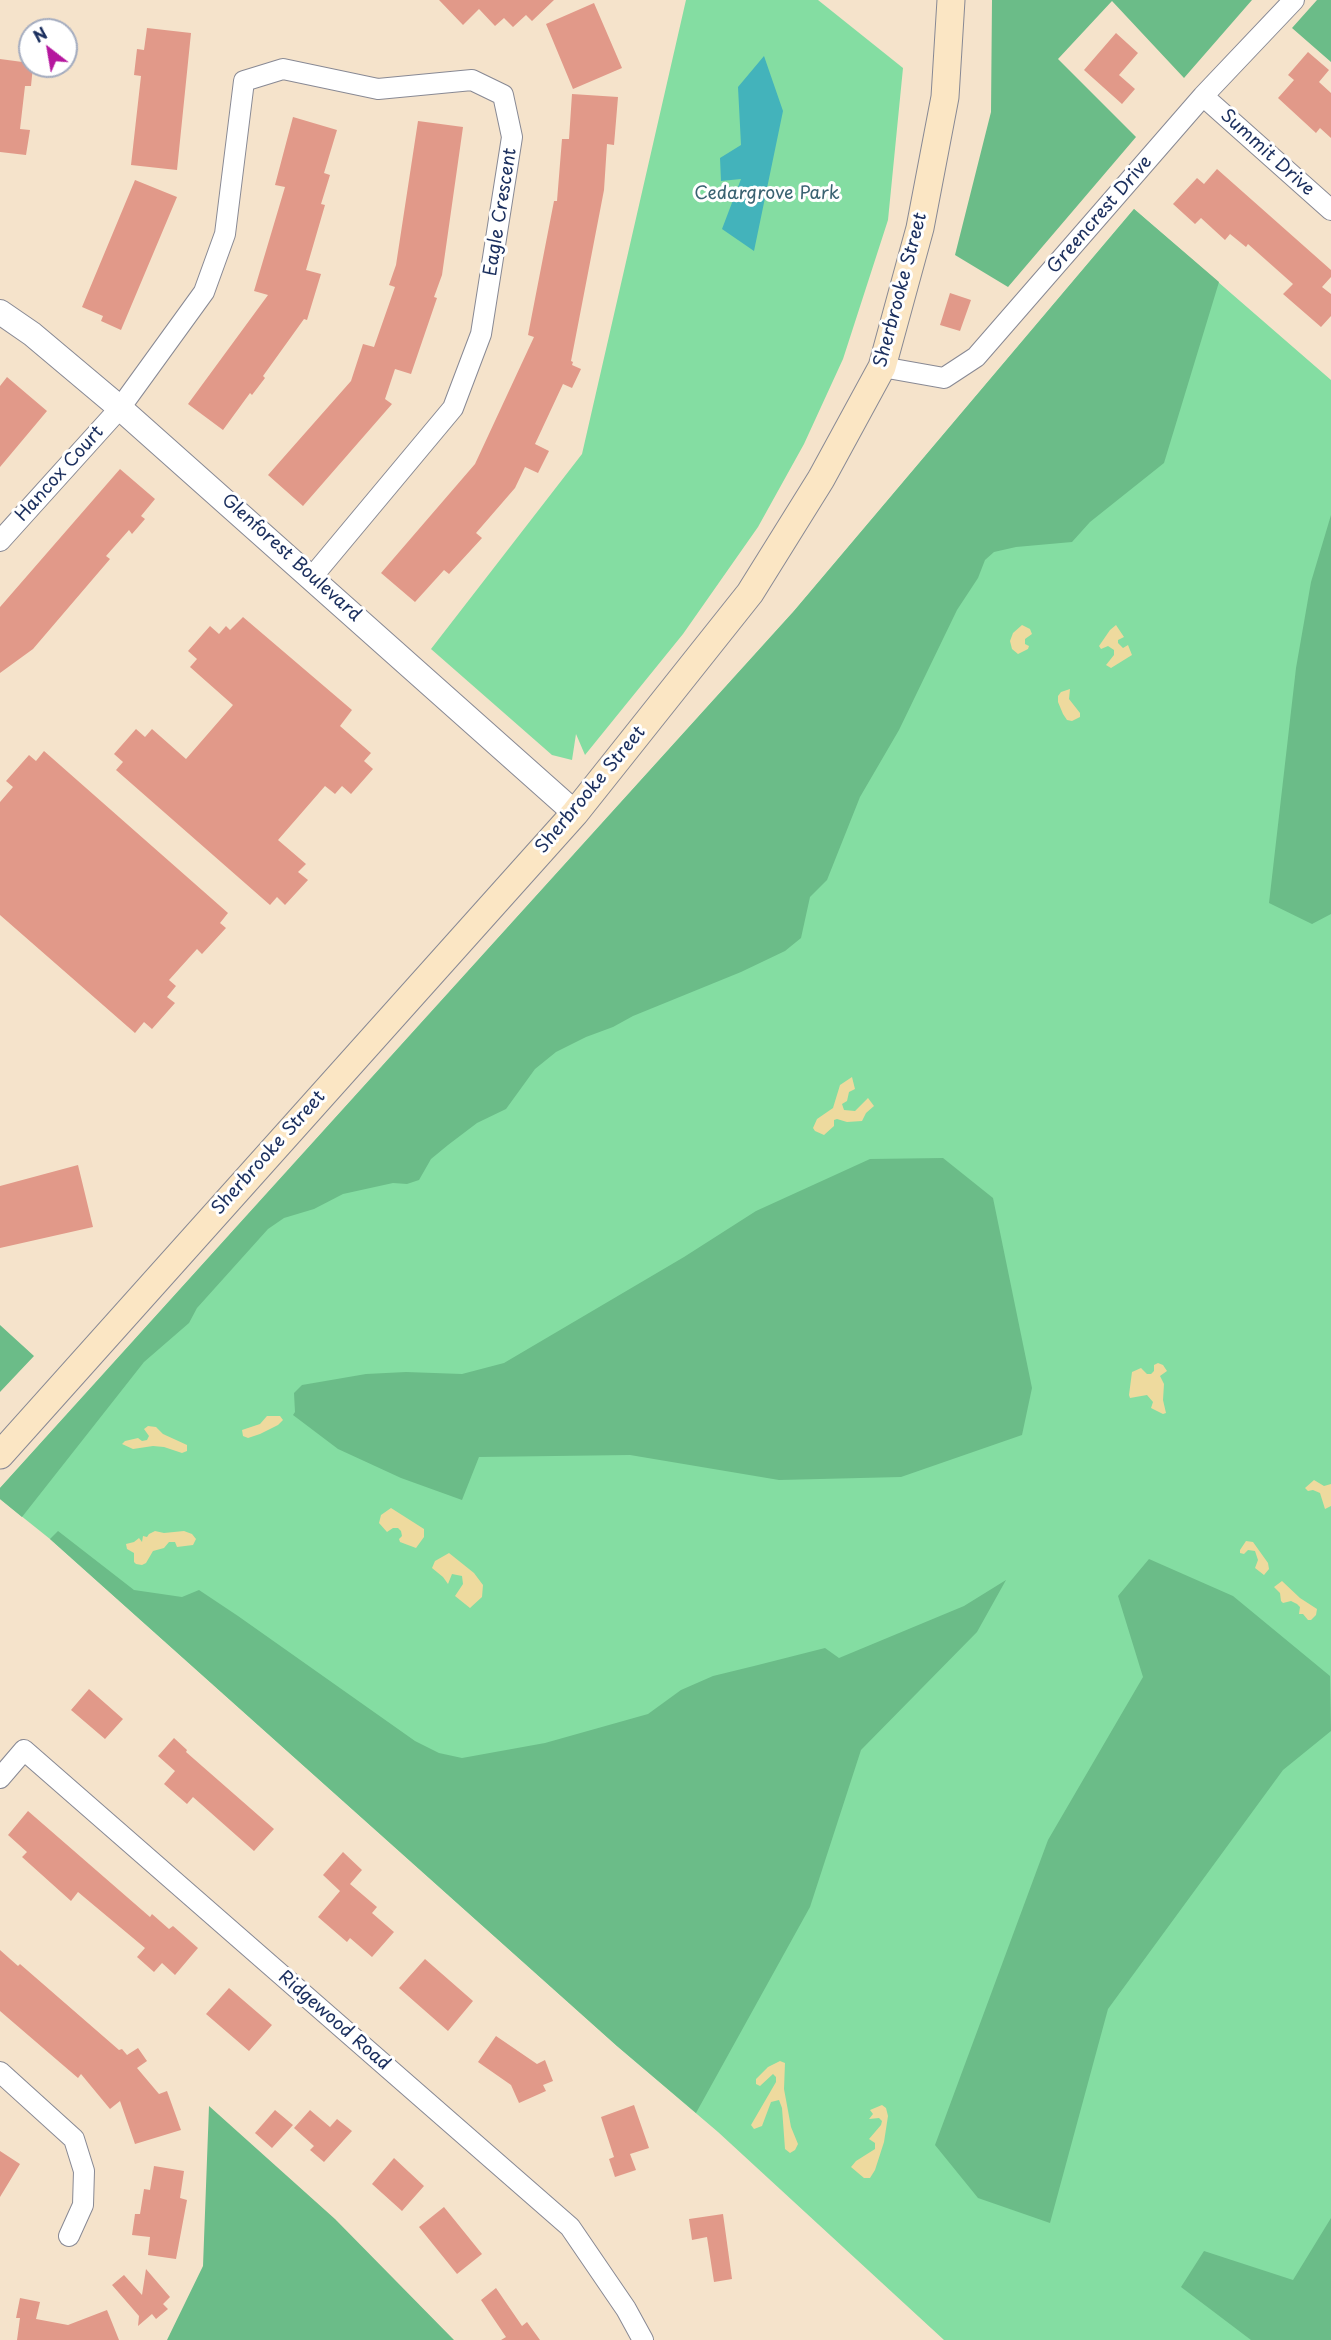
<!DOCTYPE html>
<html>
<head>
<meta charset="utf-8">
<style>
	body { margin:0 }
	#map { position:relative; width:1331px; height:2340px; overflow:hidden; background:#f5e3cb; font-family:"Playpen Sans",sans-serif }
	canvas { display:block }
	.north { position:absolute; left:18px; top:18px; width:60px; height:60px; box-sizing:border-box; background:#fff; border:2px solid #a4acbf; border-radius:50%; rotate:329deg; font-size:16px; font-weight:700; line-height:24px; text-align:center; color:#1b2f5e }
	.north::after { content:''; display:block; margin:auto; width:21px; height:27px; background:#b5179e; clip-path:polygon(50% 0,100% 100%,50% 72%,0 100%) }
</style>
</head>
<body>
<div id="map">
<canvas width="1331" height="2340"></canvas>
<div class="north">N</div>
</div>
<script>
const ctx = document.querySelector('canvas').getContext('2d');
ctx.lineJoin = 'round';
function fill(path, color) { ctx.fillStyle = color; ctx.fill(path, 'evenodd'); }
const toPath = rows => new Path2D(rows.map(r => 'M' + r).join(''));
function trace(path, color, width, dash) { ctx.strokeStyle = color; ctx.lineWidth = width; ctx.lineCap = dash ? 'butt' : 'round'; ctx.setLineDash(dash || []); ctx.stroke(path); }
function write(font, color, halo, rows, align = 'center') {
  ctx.font = font + ' "Playpen Sans",sans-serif'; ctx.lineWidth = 6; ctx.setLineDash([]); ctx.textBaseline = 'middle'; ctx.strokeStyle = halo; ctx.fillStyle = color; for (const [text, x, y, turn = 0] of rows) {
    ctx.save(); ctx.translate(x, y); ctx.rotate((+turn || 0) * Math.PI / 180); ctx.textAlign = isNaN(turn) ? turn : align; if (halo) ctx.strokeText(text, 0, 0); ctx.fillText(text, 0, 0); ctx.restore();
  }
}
fill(toPath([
	[686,0,818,0,903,68,888,220,843,359,804,444,758,527,683,634,585,755,576,734,572,760,552,755,431,649,582,454],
	[1134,209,1331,380,1331,2340,944,2340,718,2132,617,2046,50,1539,0,1499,0,1488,794,611]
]), '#84dda2');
fill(toPath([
	[992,0,1252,0,1184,78,1112,1,1058,59,1136,137,1008,287,955,255,991,112],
	[1317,0,1331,0,1331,62,1292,28],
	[1134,209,1219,282,1164,463,1090,522,1072,542,1016,547,994,552,985,560,978,578,957,610,899,730,860,797,827,880,810,897,801,938,785,951,741,972,633,1016,613,1027,586,1037,556,1052,535,1069,506,1109,477,1123,448,1145,431,1159,419,1180,407,1184,393,1183,343,1194,314,1209,284,1218,268,1229,197,1308,189,1323,144,1362,22,1517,0,1499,0,1488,794,611],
	[1331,515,1331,914,1312,924,1269,903,1296,668,1311,582],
	[943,1158,993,1198,1032,1388,1022,1435,901,1477,779,1480,630,1455,479,1457,462,1500,401,1478,338,1449,293,1415,295,1412,294,1393,302,1385,366,1374,406,1372,462,1374,504,1363,684,1257,756,1211,870,1159],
	[0,1325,34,1356,0,1392],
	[58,1531,134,1590,182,1597,199,1590,238,1616,415,1741,439,1753,462,1758,545,1743,648,1714,681,1690,713,1676,754,1666,825,1648,839,1658,964,1606,1006,1580,977,1632,861,1750,810,1907,696,2113,617,2046,50,1539],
	[1149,1559,1233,1596,1330,1676,1331,1731,1283,1770,1108,2009,1050,2223,978,2198,935,2145,1048,1840,1143,1677,1118,1596],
	[209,2106,335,2219,454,2340,167,2340,203,2266],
	[1331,2218,1331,2340,1251,2340,1181,2287,1204,2251,1293,2280]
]), '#6bbc88');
fill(toPath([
	[1022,625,1030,629,1032,634,1025,639,1025,644,1029,646,1028,649,1018,654,1012,649,1010,641,1013,633],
	[1116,625,1124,637,1118,640,1118,643,1123,648,1128,645,1132,655,1111,668,1106,665,1114,655,1114,650,1108,646,1101,649,1099,646,1110,630],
	[1070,689,1069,699,1080,713,1080,717,1072,721,1067,720,1063,714,1058,702,1058,696,1061,692],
	[852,1077,855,1089,849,1092,847,1101,842,1104,844,1110,855,1111,868,1098,874,1106,866,1113,862,1121,847,1122,837,1119,834,1120,834,1126,824,1135,815,1131,813,1128,817,1119,833,1108,840,1085],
	[1158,1363,1163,1365,1167,1371,1160,1376,1164,1384,1163,1400,1166,1413,1163,1414,1151,1408,1153,1402,1147,1395,1130,1398,1129,1395,1132,1372,1141,1368,1147,1374,1151,1374,1154,1371,1154,1365],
	[267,1416,280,1416,283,1420,278,1425,260,1434,248,1438,243,1436,242,1430,260,1424],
	[148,1426,156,1427,163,1434,187,1445,187,1451,182,1453,164,1447,153,1446,133,1449,122,1444,125,1441,138,1438,142,1441,147,1440,149,1436,144,1429],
	[1314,1480,1324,1486,1331,1484,1331,1506,1325,1509,1320,1493,1313,1490,1308,1491,1305,1488],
	[391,1508,424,1529,424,1537,416,1548,400,1542,399,1539,402,1536,401,1531,398,1528,393,1528,387,1532,379,1523,381,1515],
	[155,1531,164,1533,184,1531,192,1534,196,1539,193,1545,177,1547,175,1542,169,1542,164,1548,153,1551,146,1563,142,1565,136,1564,134,1562,134,1553,127,1549,126,1544,134,1542,139,1538,142,1542,143,1536,147,1537,149,1534],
	[1246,1541,1253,1542,1268,1563,1269,1569,1264,1575,1255,1568,1258,1560,1255,1551,1248,1550,1244,1554,1240,1553,1240,1550],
	[449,1553,474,1573,483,1585,482,1597,470,1608,455,1596,463,1584,462,1576,452,1574,448,1584,443,1577,432,1568,435,1561],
	[1282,1581,1300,1598,1317,1609,1316,1615,1311,1620,1308,1620,1303,1614,1299,1614,1300,1607,1297,1604,1291,1601,1283,1603,1281,1601,1280,1593,1274,1587],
	[780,2061,785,2063,784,2089,791,2127,798,2144,795,2150,790,2153,785,2149,782,2108,779,2100,771,2102,762,2126,754,2129,751,2125,776,2082,776,2077,773,2074,760,2086,756,2084,756,2079,768,2067],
	[882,2105,886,2108,888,2116,884,2142,875,2170,870,2178,864,2178,851,2167,856,2161,875,2149,875,2143,869,2139,881,2125,882,2121,879,2118,869,2119,873,2114,870,2110]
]), '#eeda9e');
fill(toPath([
	[764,56,783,111,754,251,722,229,741,179,721,181,720,158,741,145,738,87]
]), '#43b3bb');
fill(toPath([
	[439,0,554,0,532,21,526,15,513,27,504,18,495,26,479,9,463,25],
	[594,3,622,68,573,89,546,24],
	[147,28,191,33,177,170,131,165,141,76,134,75,137,49,144,50],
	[1116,33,1138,53,1119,75,1135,89,1122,104,1084,70],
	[1308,52,1329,70,1319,82,1331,93,1331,138,1320,128,1316,133,1278,98,1294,80,1288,75],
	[0,59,30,63,30,66,33,66,31,86,25,86,20,129,30,130,26,155,0,152],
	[572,94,618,97,614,145,607,144,604,190,571,361,573,362,572,365,581,369,572,388,563,384,535,444,549,451,538,473,525,467,515,488,476,533,482,538,449,574,444,570,415,602,381,573,475,464,534,337,528,335,554,201,557,201,562,139,569,139],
	[293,117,337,130,324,173,330,175,321,204,325,205,306,270,321,274,307,320,304,319,263,376,265,378,252,395,250,393,223,430,188,404,268,295,254,291,285,187,275,185],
	[418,121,463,127,442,275,434,297,437,298,411,374,395,369,385,399,392,404,303,506,268,475,351,381,363,344,374,347,395,287,389,285,396,265],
	[1217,169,1331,270,1331,277,1322,287,1331,294,1331,316,1321,327,1283,294,1293,284,1248,244,1246,247,1230,234,1225,240,1201,218,1195,224,1173,204,1197,178,1204,184],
	[135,180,177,197,121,330,101,321,103,316,82,307],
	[950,293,971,300,960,331,940,325],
	[7,377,47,411,0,467,0,386],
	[120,469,155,499,141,516,145,519,132,534,129,530,106,556,110,559,33,649,0,673,0,607],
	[243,617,352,710,340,726,371,753,364,761,373,769,351,794,342,786,335,794,325,786,278,840,306,864,298,872,308,880,285,905,277,897,270,905,116,770,123,762,114,754,136,729,145,737,152,729,186,759,233,705,190,667,197,659,188,651,210,626,219,634,226,626,230,630],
	[44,751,228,913,220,923,226,928,202,954,197,949,169,980,176,986,167,997,175,1003,152,1029,144,1022,135,1033,0,915,0,802,13,787,6,781,29,755,36,761],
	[78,1165,93,1227,0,1248,0,1186],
	[89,1689,123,1719,105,1739,71,1710],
	[174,1738,187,1750,186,1752,274,1829,254,1851,193,1797,187,1804,164,1784,175,1771,158,1756],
	[28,1811,150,1917,152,1914,169,1929,173,1926,198,1948,175,1975,162,1963,154,1972,137,1957,145,1948,78,1892,71,1901,22,1857,27,1852,8,1835],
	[343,1852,362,1870,350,1884,377,1907,372,1913,394,1932,372,1957,350,1938,347,1942,318,1917,340,1891,323,1875],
	[0,1950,18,1966,20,1964,119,2050,122,2049,127,2055,138,2048,147,2061,137,2068,159,2094,167,2091,181,2130,135,2144,120,2101,110,2109,81,2074,78,2078,0,2011],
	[425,1959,473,2001,448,2031,399,1988],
	[229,1988,272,2025,249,2051,206,2014],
	[496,2036,537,2064,545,2060,553,2081,543,2085,546,2091,519,2103,511,2085,478,2062],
	[634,2105,649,2148,630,2154,636,2170,615,2177,609,2159,614,2157,601,2117],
	[275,2110,293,2125,272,2148,255,2133],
	[310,2110,330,2127,337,2119,352,2131,324,2162,310,2150,314,2146,294,2128],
	[0,2151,20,2164,0,2197],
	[394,2158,424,2186,402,2211,372,2184],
	[154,2166,184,2171,180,2198,187,2200,176,2259,148,2255,150,2237,132,2235,135,2214,140,2214,144,2189,150,2190],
	[444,2207,482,2254,457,2274,419,2227],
	[723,2214,732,2279,714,2282,707,2237,692,2240,689,2219],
	[146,2269,170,2297,163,2304,168,2309,156,2319,152,2314,138,2326,139,2316,112,2285,124,2275,142,2295],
	[496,2288,522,2326,527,2322,540,2340,501,2340,506,2337,481,2300],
	[20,2298,40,2302,36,2319,68,2325,107,2310,119,2340,17,2340,20,2318,16,2318]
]), '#e19989');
const minor = toPath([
	[1203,96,1331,210],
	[882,367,944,378,976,357,1203,96,1294,0],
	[0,541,120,408,204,292,225,234,244,81,283,69,378,89,472,80,503,95,512,137,481,334,453,408,312,577],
	[0,1778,24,1750,570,2227,626,2309,643,2340],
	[0,2072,74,2139,84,2171,83,2205,69,2236]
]);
const tertiary = toPath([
	[0,312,32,334,120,408,575,813]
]);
const secondary = toPath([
	[0,1455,575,813,750,593,821,479,882,367,920,228,945,97,951,0]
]);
trace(minor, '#888994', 22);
trace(tertiary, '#888994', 26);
trace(secondary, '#888994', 29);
trace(minor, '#fff', 20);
trace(tertiary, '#fff', 24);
trace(secondary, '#fbe6c4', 27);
write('18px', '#1b2f5e', '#fff', [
	["Summit Drive",1267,153,42],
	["Eagle Crescent",501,212,-81],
	["Greencrest Drive",1100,215,-49],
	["Sherbrooke Street",901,290,-75],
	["Hancox Court",60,474,-48],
	["Glenforest Boulevard",291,558,42],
	["Sherbrooke Street",591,790,-50],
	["Sherbrooke Street",269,1153,-48],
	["Ridgewood Road",334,2021,41]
]);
write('18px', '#3a6372', '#fff', [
	["Cedargrove Park",767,194]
]);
</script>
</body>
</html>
